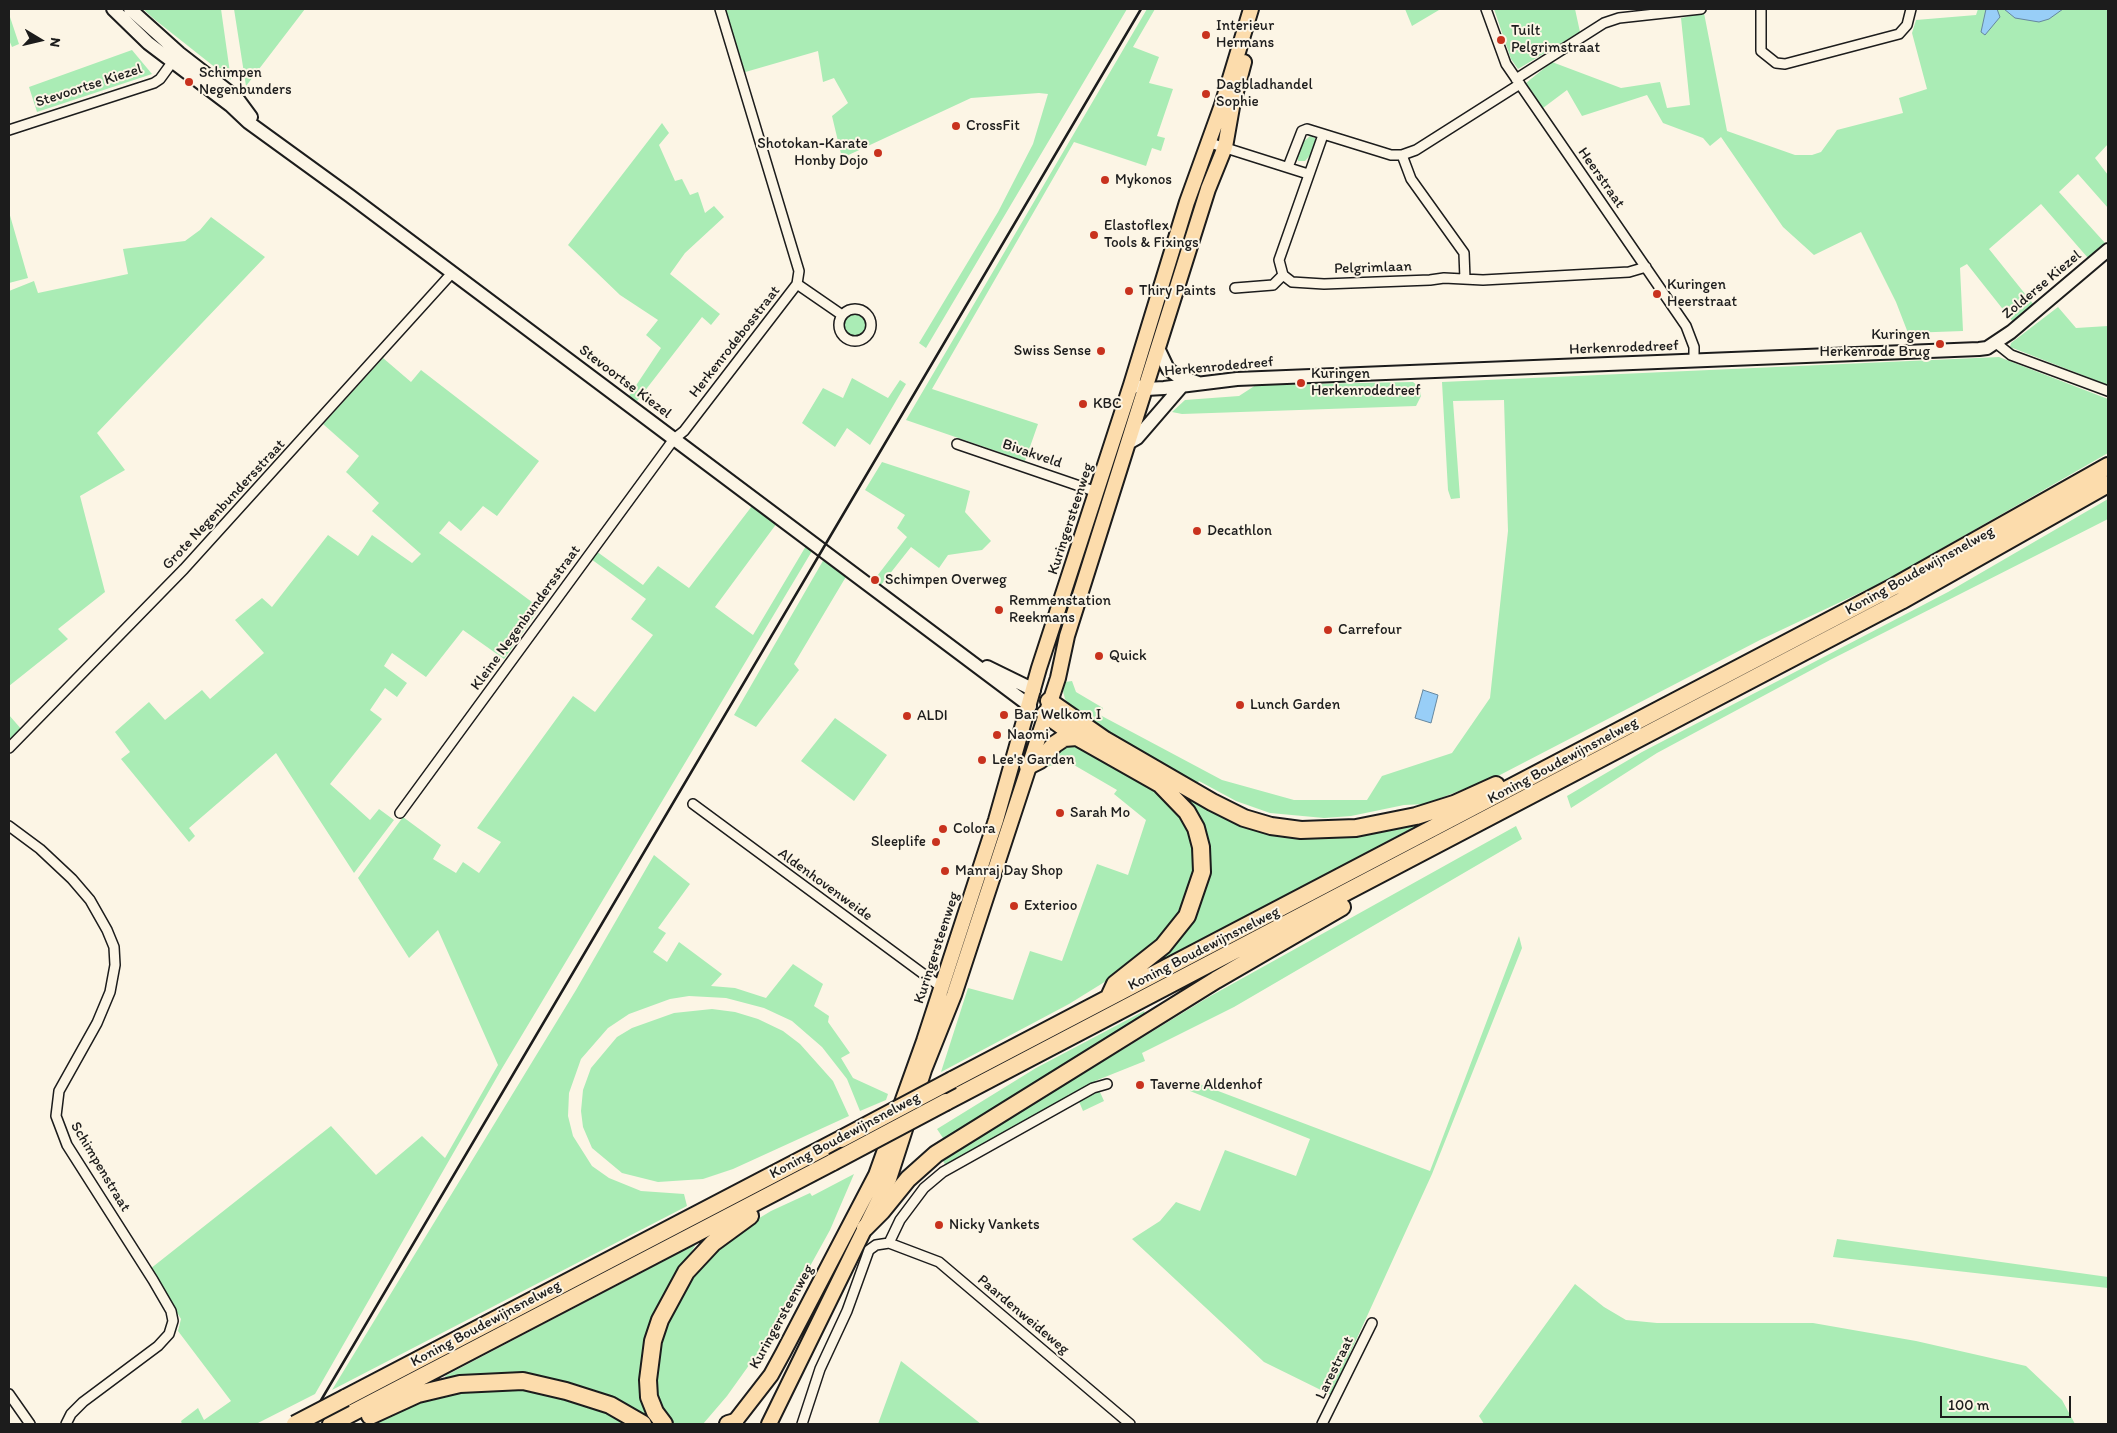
<!DOCTYPE html>
<html>
<head>
<meta charset="utf-8">
<style>
	body { margin:0 }
	#map { position:relative; width:2117px; height:1433px; overflow:hidden; background:#fcf5e5; font-family:Itim,sans-serif }
	canvas { display:block }
	.frame { position:absolute; inset:0; border:10px solid #1c1c1c; pointer-events:none }
	.north { position:absolute; left:15px; top:15px; width:50px; height:50px; -webkit-text-stroke:4px #fcf5e5; paint-order:stroke; rotate:99deg; font-size:14px; font-weight:700; line-height:20px; text-align:center; color:#1c1c1c }
	.north::after { content:''; display:block; margin:auto; width:18px; height:22px; background:#1c1c1c; clip-path:polygon(50% 0,100% 100%,50% 72%,0 100%) }
	.scale { position:absolute; left:1940px; top:1396px; width:131px; height:22px; box-sizing:border-box; border:2px solid #1c1c1c; border-top:0; padding-left:6px; font-size:15px; line-height:18px; white-space:nowrap; color:#1c1c1c; -webkit-text-stroke:4px #fcf5e5; paint-order:stroke }
</style>
</head>
<body>
<div id="map">
<canvas width="2117" height="1433"></canvas>
<div class="frame"></div>
<div class="north">N</div>
<div class="scale">100 m</div>
</div>
<script>
const ctx = document.querySelector('canvas').getContext('2d');
ctx.lineJoin = 'round';
function fill(path, color) { ctx.fillStyle = color; ctx.fill(path, 'evenodd'); }
const toPath = rows => new Path2D(rows.map(r => 'M' + r).join(''));
function trace(path, color, width, dash) { ctx.strokeStyle = color; ctx.lineWidth = width; ctx.lineCap = dash ? 'butt' : 'round'; ctx.setLineDash(dash || []); ctx.stroke(path); }
function write(font, color, halo, rows, align = 'center') {
  ctx.font = font + ' Itim,sans-serif'; ctx.lineWidth = 4; ctx.setLineDash([]); ctx.textBaseline = 'middle'; ctx.strokeStyle = halo; ctx.fillStyle = color; for (const [text, x, y, turn = 0] of rows) {
    ctx.save(); ctx.translate(x, y); ctx.rotate((+turn || 0) * Math.PI / 180); ctx.textAlign = isNaN(turn) ? turn : align; if (halo) ctx.strokeText(text, 0, 0); ctx.fillText(text, 0, 0); ctx.restore();
  }
}
fill(toPath([
	[143,9,221,9,231,80,154,19],
	[234,9,305,9,246,86],
	[723,9,1127,9,926,348,919,343,998,212,1033,144,1048,94,1039,93,971,98,842,158,832,116,848,103,834,78,823,82,818,51,742,73],
	[1147,9,1155,9,1133,47,1159,57,1149,83,1173,89,1157,136,1165,138,1161,151,1152,148,1146,166,1074,142,932,389,1038,424,1025,461,906,420],
	[1405,9,1439,9,1439,10,1412,26],
	[1494,9,1575,9,1580,32,1518,69,1511,59],
	[1978,9,2108,9,2108,144,2095,158,2108,175,2108,208,2078,174,2059,192,2105,243,2088,258,2041,204,1989,249,2034,305,2013,322,1967,264,1960,268,1963,331,1908,333,1896,302,1861,232,1814,255,1783,227,1721,137,1710,146,1703,138,1663,123,1647,95,1582,116,1567,90,1543,108,1526,83,1552,62,1621,88,1660,82,1667,108,1690,105,1681,18,1704,13,1727,131,1795,155,1812,155,1821,152,1837,130,1903,113,1899,98,1927,89,1912,33,1916,20,1976,15],
	[9,14,19,44,12,47,9,40],
	[132,50,152,74,37,112,29,87],
	[662,123,669,133,659,145,675,181,682,179,690,195,698,192,705,213,714,206,724,217,685,253,670,274,720,314,711,325,702,317,637,401,629,396,661,348,646,335,658,320,620,295,568,245],
	[1310,136,1315,138,1316,144,1312,153,1305,161,1298,161,1297,154,1301,144],
	[9,212,28,278,9,283],
	[211,217,265,257,97,433,125,470,80,496,105,592,58,629,68,639,9,686,9,291,34,281,38,293,128,274,123,249,185,241,200,230],
	[2058,307,2076,328,2108,326,2108,385,2010,347,2011,343],
	'842 325a13 13 0 1 1 26 0a13 13 0 1 1-26 0Z',
	[1999,357,2108,399,2108,453,1887,580,1760,640,1498,776,1425,804,1404,805,1351,816,1324,818,1270,813,1236,801,1199,781,1196,785,1105,732,1070,706,1065,699,1063,691,1065,682,1072,681,1076,692,1103,708,1100,715,1222,780,1294,800,1367,800,1382,776,1452,753,1490,698,1508,531,1504,400,1453,401,1460,498,1451,499,1448,490,1442,382],
	[383,358,411,382,421,370,539,461,497,516,483,506,461,531,449,521,439,533,540,608,504,659,463,630,426,677,392,653,384,666,407,683,397,697,385,688,370,710,382,719,330,784,370,820,379,809,394,820,354,873,276,753,189,828,195,836,189,842,121,759,130,752,115,732,149,702,165,720,202,690,210,699,264,653,235,620,262,598,272,607,328,535,358,556,372,535,412,563,421,554,372,511,379,503,346,472,359,456,323,424],
	[852,378,888,398,900,380,906,384,870,445,847,428,835,447,802,423,823,388,843,398],
	[1413,382,1419,387,1421,396,1416,406,1182,414,1172,412,1185,400,1239,396,1256,385],
	[882,462,970,491,965,512,991,541,982,550,948,555,939,568,911,547,881,585,874,580,907,537,897,528,905,515,865,490],
	[2108,499,2108,519,1830,660,1657,753,1571,808,1567,796,1642,752,1948,592],
	[752,506,777,523,715,607,753,635,806,546,812,551,501,1070,315,1394,256,1424,182,1424,181,1421,198,1408,204,1420,231,1401,178,1331,181,1319,150,1269,331,1126,376,1175,422,1136,445,1158,498,1065,438,930,409,958,358,878,403,817,441,845,433,859,456,873,463,862,479,873,501,842,477,828,573,696,595,712,653,635,631,619,646,599,591,559,596,551,643,585,658,566,689,588],
	[824,559,847,575,794,664,799,670,756,727,734,715],
	[9,715,22,730,9,743],
	[835,718,887,755,854,801,801,761],
	[1071,741,1130,771,1169,801,1189,830,1195,848,1195,869,1184,910,1158,943,1119,973,1069,1004,941,1072,968,988,1013,1000,1030,951,1062,961,1097,864,1128,875,1146,820,1114,794,1117,790,1074,765,1057,764,1042,768,1043,762],
	[1191,798,1268,832,1297,839,1355,835,1433,817,1143,972,1204,882,1184,802],
	[1516,826,1522,839,1234,1007,1142,1053,1145,1061,1095,1081,1104,1101,1083,1111,1075,1092,1068,1095,1072,1104,950,1172,943,1161,960,1149,1207,998],
	[654,855,690,884,658,928,666,933,653,952,667,962,679,942,722,974,711,986,735,988,766,998,793,964,823,984,814,1006,829,1016,828,1022,850,1053,841,1058,853,1078,888,1094,886,1100,860,1111,847,1079,822,1047,792,1021,764,1008,726,998,689,996,670,999,629,1014,608,1028,581,1059,569,1093,568,1116,573,1136,592,1166,609,1178,641,1191,684,1194,687,1206,332,1390,576,990],
	[1519,936,1522,948,1432,1174,1331,1395,1264,1362,1132,1239,1160,1221,1176,1202,1200,1211,1225,1150,1296,1176,1310,1139,1190,1091,1189,1080,1430,1171],
	[712,1009,735,1012,758,1019,783,1031,800,1044,833,1081,849,1116,733,1169,703,1179,658,1182,622,1173,592,1148,583,1127,581,1111,583,1090,591,1068,617,1037,632,1028,674,1013],
	[1144,1011,1147,1018,945,1141,937,1129,1036,1068],
	[854,1174,830,1230,777,1326,727,1396,703,1424,673,1424,660,1407,657,1396,656,1376,659,1354,670,1315,691,1279,718,1248,741,1229,771,1211,810,1193,812,1196],
	[1837,1239,2108,1277,2108,1288,1833,1257],
	[696,1244,665,1297,647,1345,656,1424,605,1395,551,1379,500,1376,448,1382,445,1376],
	[1575,1284,1604,1307,1626,1320,1657,1323,1813,1323,1916,1341,2026,1366,2062,1400,2075,1424,1484,1424,1479,1416],
	[901,1361,981,1424,878,1424],
	[505,1387,542,1390,598,1406,632,1424,371,1424,417,1402,466,1389]
]), '#aaecb5');
const water = toPath([
	[1986,9,1997,9,2000,17,1985,35,1981,32,1986,9],
	[2004,9,2063,9,2049,19,2039,22,2015,18,2004,9],
	[1423,690,1438,695,1431,723,1415,718,1423,690]
]);
fill(water, '#98cef7');
trace(water, '#66879f', 1);
const minor = toPath([
	[1486,9,1506,64,1686,326,1694,347,1694,361],
	[1761,9,1761,51,1776,63,1785,64,1899,34,1907,25,1911,9],
	[1516,79,1604,23,1619,18,1701,9],
	[9,130,154,83,160,79,176,57],
	[1323,135,1279,260,1283,275,1292,282,1324,284,1430,280,1444,278,1483,280,1629,272,1646,267],
	[1207,142,1308,174],
	[1402,155,1411,179,1464,253,1465,279],
	[1288,167,1302,131,1307,129,1391,155,1402,155,1416,150,1520,84],
	[797,284,842,315],
	[1235,288,1273,285,1283,275],
	'839 325a16 16 0 1 1 32 0a16 16 0 1 1-32 0Z',
	[1996,343,2011,355,2108,391],
	[957,444,1097,492],
	[9,748,184,569,452,273],
	[693,804,941,987],
	[400,813,674,439,684,431,797,284,799,271,720,9],
	[9,826,40,849,72,879,90,900,107,930,114,947,115,965,110,992,97,1023,59,1091,56,1116,67,1145,153,1280,171,1311,173,1321,169,1334,158,1346,83,1402,71,1414,66,1424],
	[889,1243,939,1262,1130,1424],
	[889,1243,900,1220,924,1188,943,1172,1093,1088,1107,1084],
	[9,1394,30,1424],
	[802,1424,820,1369,847,1311,869,1250,876,1245,889,1243],
	[1322,1424,1372,1323]
]);
const secondary = toPath([
	[113,9,148,43,230,105,248,122,350,196,1030,706],
	[130,9,179,53,237,98,251,117],
	[1158,348,1168,369,1176,375,1198,383],
	[1137,386,1146,389,1164,388,1237,379,1979,349,1987,348,2011,332,2108,250],
	[1130,442,1137,438,1181,387],
	[987,667,1034,690]
]);
const primary = toPath([
	[733,1424,771,1375,783,1353,876,1175,924,1041,996,820,1039,668,1131,385,1187,202,1222,105,1251,9],
	[769,1424,889,1179,924,1070,954,995,1058,678,1067,636,1208,189,1225,147,1232,107,1244,62]
]);
const motorway = toPath([
	[1049,701,1105,740,1212,802,1244,818,1271,826,1301,830,1356,828,1416,816,1454,804,1496,785],
	[1045,714,1077,737,1160,784,1187,812,1196,828,1201,847,1202,872,1187,916,1163,946,1115,984,1109,997],
	[1028,766,1040,760,1055,744,1064,738,1077,737],
	[952,1080,1895,586,2108,466],
	[946,1102,1901,601,2108,484],
	[865,1228,882,1211,908,1179,936,1154,1216,980,1342,907],
	[345,1398,841,1139],
	[370,1416,418,1394,460,1384,523,1381,566,1391,610,1405,643,1424],
	[331,1424,833,1162],
	[664,1424,655,1412,649,1397,648,1380,653,1341,660,1320,686,1272,713,1243,750,1216],
	[728,1424,735,1422]
]);
trace(minor, '#1c1c1c', 12);
trace(secondary, '#1c1c1c', 16);
trace(primary, '#1c1c1c', 18);
trace(motorway, '#1c1c1c', 20);
trace(minor, '#fcf5e5', 9);
trace(secondary, '#fcf5e5', 12);
trace(primary, '#fcdcac', 14);
trace(motorway, '#fcdcac', 16);
trace(toPath([
	[307,1424,1141,9]
]), '#1c1c1c', 2.5);
const motorwayBridge = toPath([
	[841,1139,952,1080],
	[833,1162,946,1102],
	[295,1424,345,1398]
]);
trace(motorwayBridge, '#1c1c1c', 20, []);
trace(motorwayBridge, '#fcdcac', 16);
for (const [x, y, r, color] of [
	[1206,35,5,"#c8321e"],
	[1501,40,5,"#c8321e"],
	[189,82,5,"#c8321e"],
	[1206,94,5,"#c8321e"],
	[956,126,5,"#c8321e"],
	[878,153,5,"#c8321e"],
	[1105,180,5,"#c8321e"],
	[1094,235,5,"#c8321e"],
	[1129,291,5,"#c8321e"],
	[1657,294,5,"#c8321e"],
	[1940,344,5,"#c8321e"],
	[1101,351,5,"#c8321e"],
	[1301,383,5,"#c8321e"],
	[1083,404,5,"#c8321e"],
	[1197,531,5,"#c8321e"],
	[875,580,5,"#c8321e"],
	[999,610,5,"#c8321e"],
	[1328,630,5,"#c8321e"],
	[1099,656,5,"#c8321e"],
	[1240,705,5,"#c8321e"],
	[1004,715,5,"#c8321e"],
	[907,716,5,"#c8321e"],
	[997,735,5,"#c8321e"],
	[982,760,5,"#c8321e"],
	[1060,813,5,"#c8321e"],
	[943,829,5,"#c8321e"],
	[936,842,5,"#c8321e"],
	[945,871,5,"#c8321e"],
	[1014,906,5,"#c8321e"],
	[1140,1085,5,"#c8321e"],
	[939,1225,5,"#c8321e"]
]) { const dot = new Path2D(); dot.arc(x, y, r, 0, 2 * Math.PI); ctx.fillStyle = color; ctx.fill(dot); trace(dot, '#fcf5e5', 2); }
write('15px', '#1c1c1c', '#fcf5e5', [
	["Interieur",1216,26],
	["Hermans",1216,43],
	["Tuilt",1511,31],
	["Pelgrimstraat",1511,48],
	["Schimpen",199,73],
	["Negenbunders",199,90],
	["Dagbladhandel",1216,85],
	["Sophie",1216,102],
	["CrossFit",966,126],
	["Shotokan-Karate",868,144,"right"],
	["Honby Dojo",868,161,"right"],
	["Mykonos",1115,180],
	["Elastoflex",1104,226],
	["Tools & Fixings",1104,243],
	["Kuringen",1667,285],
	["Heerstraat",1667,302],
	["Thiry Paints",1139,291],
	["Kuringen",1930,335,"right"],
	["Herkenrode Brug",1930,352,"right"],
	["Swiss Sense",1091,351,"right"],
	["Kuringen",1311,374],
	["Herkenrodedreef",1311,391],
	["KBC",1093,404],
	["Decathlon",1207,531],
	["Schimpen Overweg",885,580],
	["Remmenstation",1009,601],
	["Reekmans",1009,618],
	["Carrefour",1338,630],
	["Quick",1109,656],
	["Lunch Garden",1250,705],
	["Bar Welkom I",1014,715],
	["ALDI",917,716],
	["Naomi",1007,735],
	["Lee's Garden",992,760],
	["Sarah Mo",1070,813],
	["Colora",953,829],
	["Sleeplife",926,842,"right"],
	["Manraj Day Shop",955,871],
	["Exterioo",1024,906],
	["Taverne Aldenhof",1150,1085],
	["Nicky Vankets",949,1225]
], 'left');
write('15px', '#1c1c1c', '#fcf5e5', [
	["Stevoortse Kiezel",89,86,-18],
	["Heerstraat",1601,178,55],
	["Pelgrimlaan",1373,268,-2],
	["Zolderse Kiezel",2042,285,-40],
	["Herkenrodebosstraat",735,342,-52],
	["Herkenrodedreef",1624,348,-2],
	["Herkenrodedreef",1219,367,-5],
	["Stevoortse Kiezel",625,382,37],
	["Bivakveld",1032,454,19],
	["Grote Negenbundersstraat",224,505,-47],
	["Kuringersteenweg",1071,519,-72],
	["Koning Boudewijnsnelweg",1920,571,-29],
	["Kleine Negenbundersstraat",526,618,-54],
	["Koning Boudewijnsnelweg",1563,761,-28],
	["Aldenhovenweide",825,885,36],
	["Kuringersteenweg",937,948,-72],
	["Koning Boudewijnsnelweg",1204,949,-27],
	["Koning Boudewijnsnelweg",845,1136,-28],
	["Schimpenstraat",100,1167,59],
	["Paardenweideweg",1023,1315,40],
	["Kuringersteenweg",782,1317,-61],
	["Koning Boudewijnsnelweg",486,1324,-28],
	["Larestraat",1335,1368,-64]
]);
</script>
</body>
</html>
